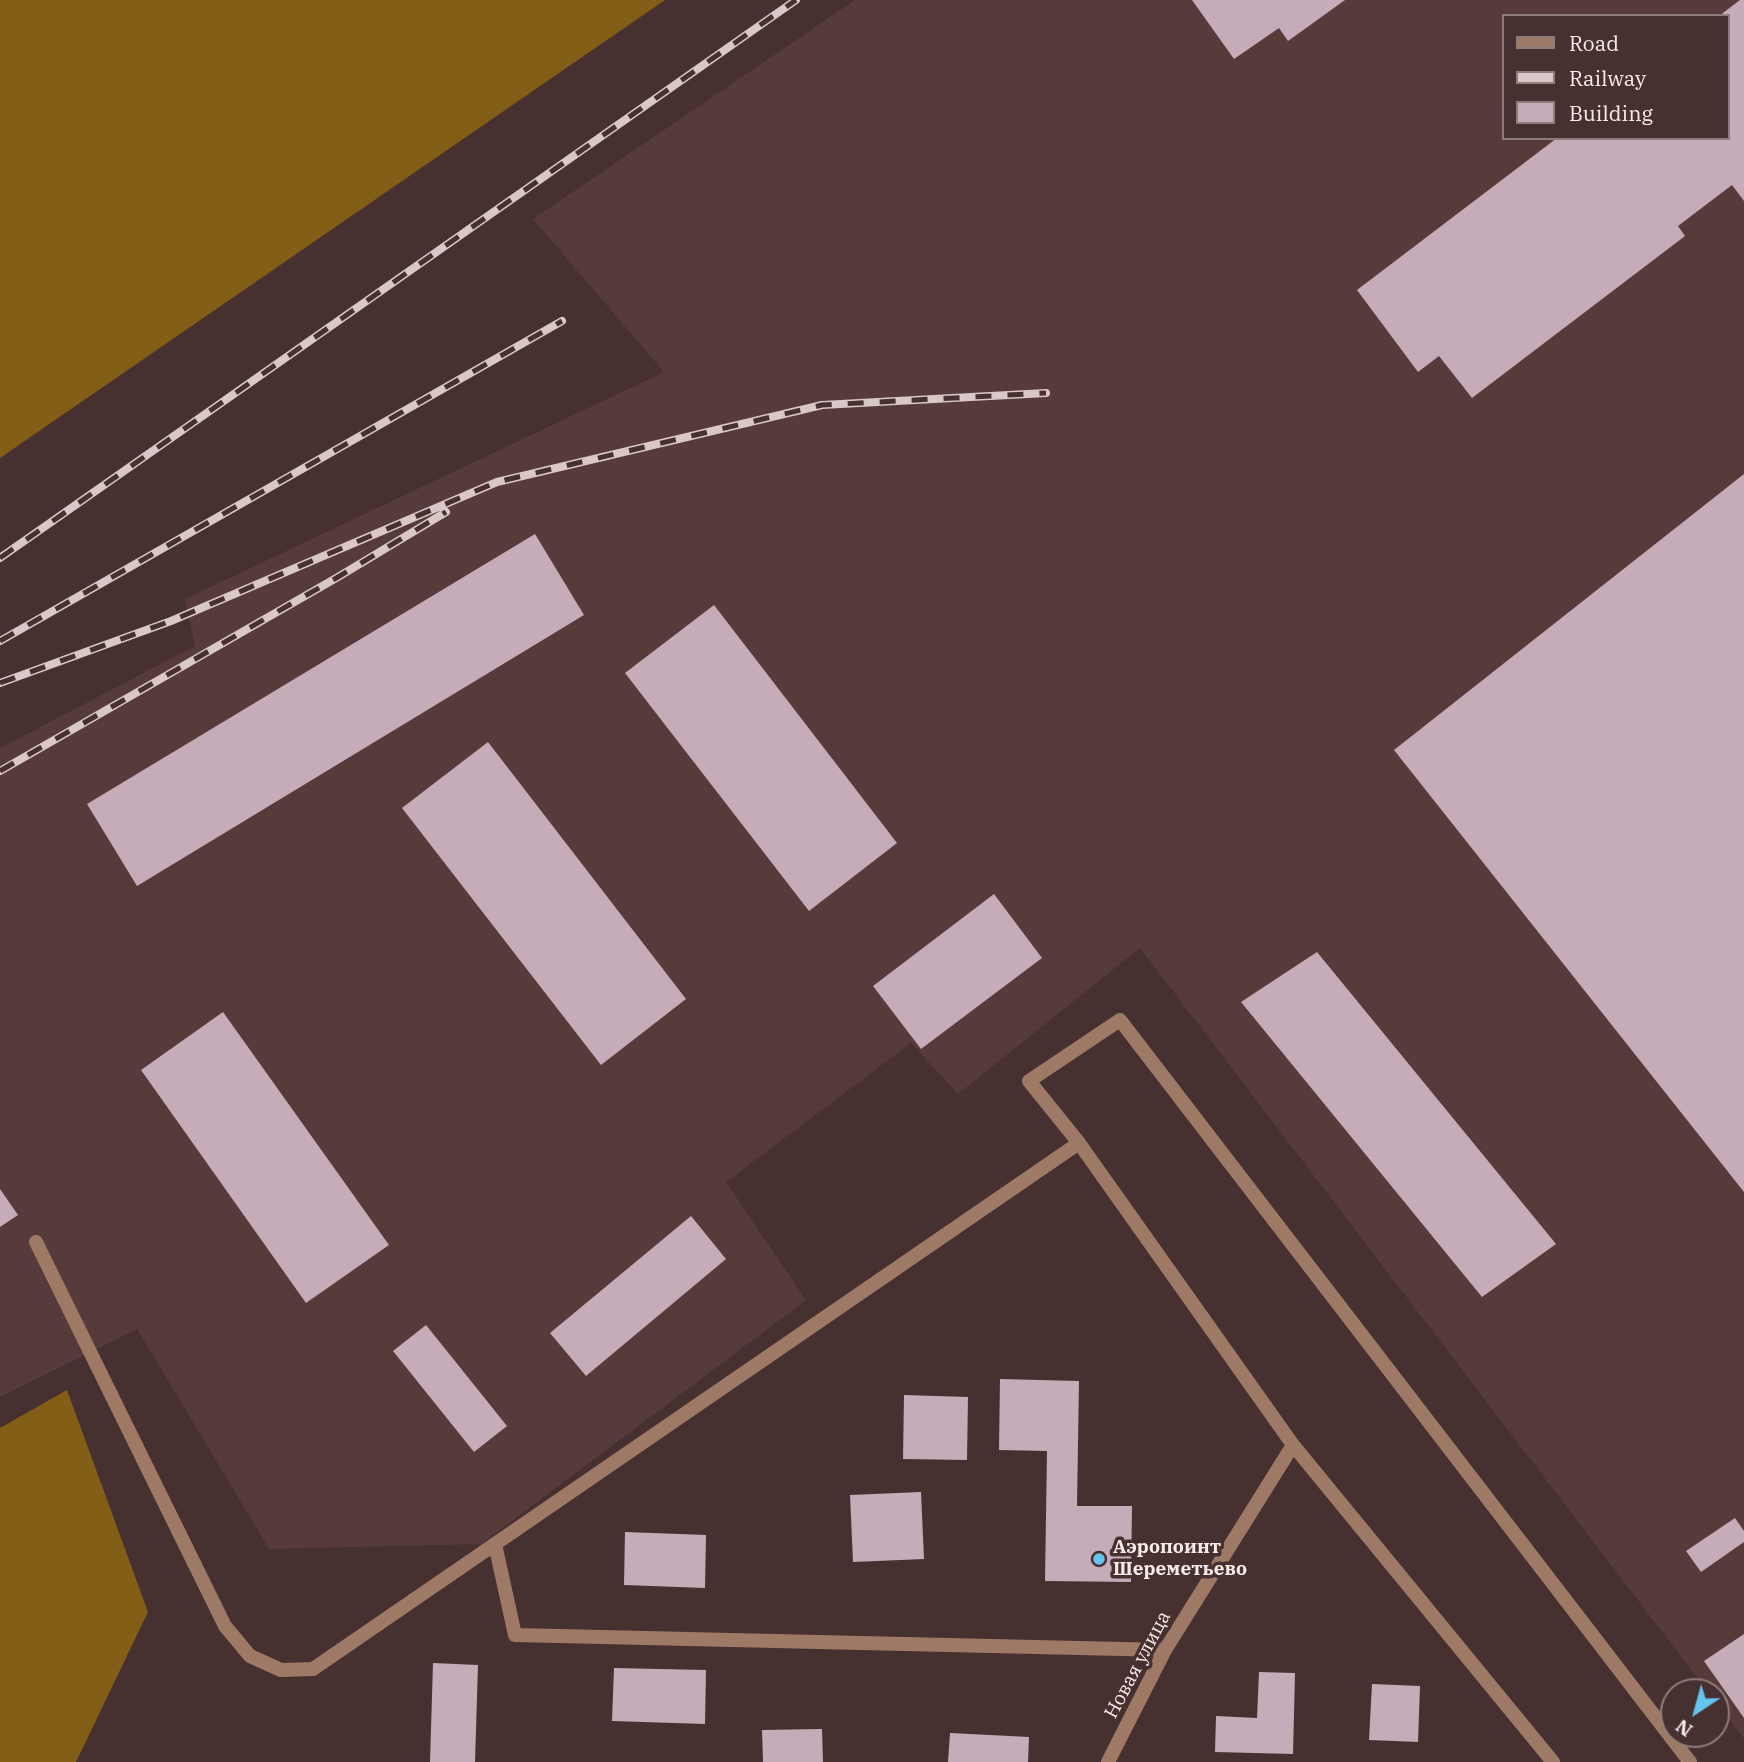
<!DOCTYPE html>
<html>
<head>
<meta charset="utf-8">
<style>
	body { margin:0 }
	#map { position:relative; width:1744px; height:1762px; overflow:hidden; background:#473030; font-family:"IBM Plex Serif",serif }
	canvas { display:block }
	.legend { position:absolute; left:1502px; top:14px; width:228px; height:126px; box-sizing:border-box; background:#473030; border:2px solid #8f7b7a; margin:0; padding:9px 12px; list-style:none; font-size:21px; color:#faebea }
	.legend li { display:flex; align-items:center; gap:14px; height:35px }
	.legend b { width:35px; border:2px solid #8f7b7a }
	.north { position:absolute; left:1660px; top:1678px; width:70px; height:70px; box-sizing:border-box; background:#473030; border:2px solid #8f7b7a; border-radius:50%; rotate:216deg; font-size:19px; font-weight:700; line-height:28px; text-align:center; color:#faebea }
	.north::after { content:''; display:block; margin:auto; width:24px; height:32px; background:#64c5ee; clip-path:polygon(50% 0,100% 100%,50% 72%,0 100%) }
</style>
</head>
<body>
<div id="map">
<canvas width="1744" height="1762"></canvas>
<ul class="legend">
<li><b style="height:9px;background:#9e7a66"></b>Road</li>
<li><b style="height:9px;background:#d9c8c7"></b>Railway</li>
<li><b style="height:19px;background:#c6acb8"></b>Building</li>
</ul>
<div class="north">N</div>
</div>
<script>
const ctx = document.querySelector('canvas').getContext('2d');
ctx.lineJoin = 'round';
function fill(path, color) { ctx.fillStyle = color; ctx.fill(path, 'evenodd'); }
const toPath = rows => new Path2D(rows.map(r => 'M' + r).join(''));
function trace(path, color, width, dash) { ctx.strokeStyle = color; ctx.lineWidth = width; ctx.lineCap = dash ? 'butt' : 'round'; ctx.setLineDash(dash || []); ctx.stroke(path); }
function write(font, color, halo, rows, align = 'center') {
  ctx.font = font + ' "IBM Plex Serif",serif'; ctx.lineWidth = 7; ctx.setLineDash([]); ctx.textBaseline = 'middle'; ctx.strokeStyle = halo; ctx.fillStyle = color; for (const [text, x, y, turn = 0] of rows) {
    ctx.save(); ctx.translate(x, y); ctx.rotate((+turn || 0) * Math.PI / 180); ctx.textAlign = isNaN(turn) ? turn : align; if (halo) ctx.strokeText(text, 0, 0); ctx.fillText(text, 0, 0); ctx.restore();
  }
}
fill(toPath([
	[855,0,1744,0,1744,1739,1716,1702,1716,1692,1708,1692,1140,948,958,1094,911,1043,726,1182,806,1300,481,1544,269,1549,137,1329,0,1397,0,748,195,646,185,599,664,372,533,219],
	[1504,16,1728,16,1728,138,1504,138]
]), '#573a3a');
fill(toPath([
	[0,0,665,0,0,458],
	[67,1390,148,1612,76,1762,0,1762,0,1428]
]), '#825e16');
fill(toPath([
	[1192,0,1345,0,1288,41,1279,28,1234,59],
	[1740,0,1744,0,1744,201,1732,185,1678,226,1685,236,1472,398,1439,356,1418,372,1357,290,1557,138,1728,138,1728,16,1719,16],
	[1744,474,1744,1192,1394,750],
	[535,534,584,615,137,886,87,804],
	[714,605,897,843,809,911,625,673],
	[488,742,686,999,601,1065,402,808],
	[994,894,1042,958,921,1049,873,986],
	[1317,952,1556,1244,1482,1297,1241,1002],
	[223,1012,389,1245,306,1303,141,1070],
	[0,1189,18,1215,0,1227],
	[691,1216,726,1259,586,1376,550,1333],
	[426,1325,507,1426,474,1452,393,1351],
	[1000,1379,1079,1381,1077,1506,1132,1506,1131,1582,1045,1581,1047,1451,999,1450],
	[904,1395,968,1397,967,1460,903,1459],
	[921,1492,924,1559,853,1562,850,1495],
	[1735,1518,1744,1531,1744,1542,1701,1572,1686,1551],
	[625,1532,706,1535,705,1588,624,1585],
	[1744,1634,1744,1718,1704,1661],
	[433,1663,478,1665,475,1762,430,1762],
	[614,1668,706,1670,705,1724,612,1721],
	[1259,1672,1295,1673,1293,1754,1215,1752,1216,1716,1257,1718],
	[1372,1684,1420,1686,1418,1742,1369,1740],
	[822,1729,823,1762,763,1762,762,1730],
	[950,1733,1029,1737,1028,1762,948,1762]
]), '#c6acb8');
trace(toPath([
	[1079,1143,1293,1445,1553,1762],
	[36,1242,225,1626,250,1656,281,1670,313,1669,1079,1143,1029,1081,1120,1020,1690,1762],
	[495,1544,515,1635,1165,1650],
	[1108,1762,1165,1650,1293,1445]
]), '#9e7a66', 14);
const rail = toPath([
	[0,558,796,0],
	[0,641,562,321],
	[0,683,171,621,497,482,822,405,1046,393],
	[0,771,338,577,446,512]
]);
trace(rail, '#d9c8c7', 8);
trace(rail, '#473030', 5, [16]);
for (const [x, y, r, color] of [
	[1099,1559,7,"#64c5ee"]
]) { const dot = new Path2D(); dot.arc(x, y, r, 0, 2 * Math.PI); ctx.fillStyle = color; ctx.fill(dot); trace(dot, '#473030', 2.5); }
write('bold 19px', '#faebea', '#473030', [
	["Аэропоинт",1113,1548],
	["Шереметьево",1113,1570]
], 'left');
write('19px', '#faebea', '#473030', [
	["Новая улица",1138,1665,-62]
]);
</script>
</body>
</html>
